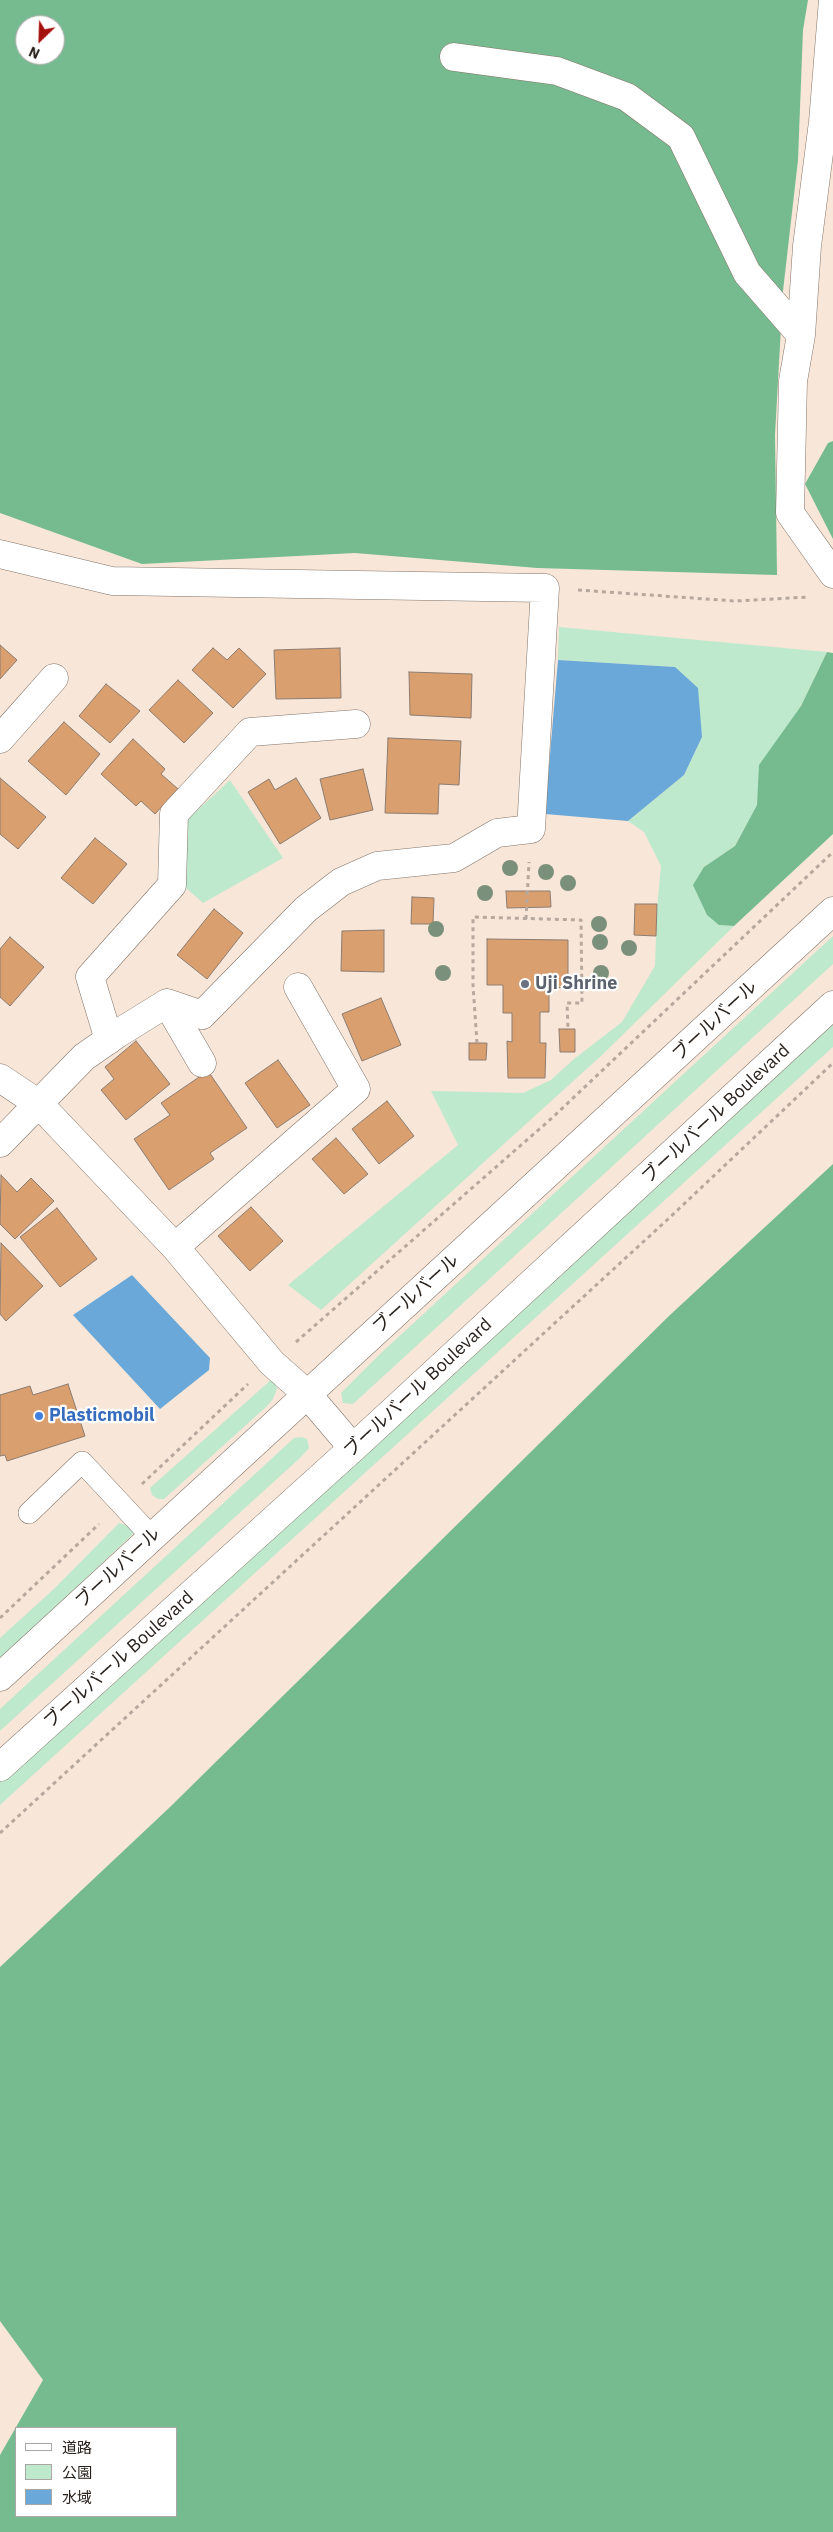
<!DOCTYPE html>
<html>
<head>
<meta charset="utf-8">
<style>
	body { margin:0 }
	#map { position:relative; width:833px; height:2532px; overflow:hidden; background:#f8e6d9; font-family:"IBM Plex Sans","Noto Sans JP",sans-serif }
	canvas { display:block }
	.legend { position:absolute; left:15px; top:2427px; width:162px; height:90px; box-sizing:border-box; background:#fff; border:1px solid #a9a6a4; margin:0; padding:6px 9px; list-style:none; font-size:15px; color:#28211c }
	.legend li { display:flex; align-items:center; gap:10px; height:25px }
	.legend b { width:25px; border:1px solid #a9a6a4 }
	.north { position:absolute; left:15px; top:15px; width:50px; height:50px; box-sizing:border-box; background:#fff; border:1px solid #a9a6a4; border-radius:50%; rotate:204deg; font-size:14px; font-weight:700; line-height:20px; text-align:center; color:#28211c }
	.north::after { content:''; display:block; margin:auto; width:18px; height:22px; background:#a40f0b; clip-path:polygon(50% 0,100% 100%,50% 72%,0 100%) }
</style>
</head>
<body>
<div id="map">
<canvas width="833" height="2532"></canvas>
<ul class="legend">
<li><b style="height:6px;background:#fff"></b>道路</li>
<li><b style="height:14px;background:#bee9cc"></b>公園</li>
<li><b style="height:14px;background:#69a8d8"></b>水域</li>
</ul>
<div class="north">N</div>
</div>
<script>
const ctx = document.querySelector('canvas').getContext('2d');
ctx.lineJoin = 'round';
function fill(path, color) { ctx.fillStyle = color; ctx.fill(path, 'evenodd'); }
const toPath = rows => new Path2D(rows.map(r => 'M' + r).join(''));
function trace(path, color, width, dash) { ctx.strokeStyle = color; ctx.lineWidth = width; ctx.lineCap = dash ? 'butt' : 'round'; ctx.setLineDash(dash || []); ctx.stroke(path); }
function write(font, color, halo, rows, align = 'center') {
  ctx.font = font + ' "IBM Plex Sans","Noto Sans JP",sans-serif'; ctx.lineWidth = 4.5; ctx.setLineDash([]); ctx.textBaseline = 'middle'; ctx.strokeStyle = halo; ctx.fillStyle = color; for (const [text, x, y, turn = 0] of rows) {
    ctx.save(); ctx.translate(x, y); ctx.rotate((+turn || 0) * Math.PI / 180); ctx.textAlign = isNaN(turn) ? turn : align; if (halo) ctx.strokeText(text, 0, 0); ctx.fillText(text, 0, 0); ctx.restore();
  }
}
fill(toPath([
	[559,627,827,652,801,706,760,765,757,805,735,846,704,867,719,925,734,926,602,1055,321,1310,288,1285,458,1145,431,1091,523,1093,551,1080,574,1059,622,1022,655,966,657,909,661,866,644,832,628,821,684,775,702,737,675,667,558,660],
	[230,780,283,858,203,903,185,887,188,819],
	[833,936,833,964,353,1404,343,1403,341,1393,380,1354],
	[833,1021,833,1047,0,1805,0,1781],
	[273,1378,277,1389,273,1399,266,1407,164,1499,158,1499,152,1495,150,1488],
	[302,1437,307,1439,309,1448,301,1457,0,1731,0,1709,294,1438],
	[119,1523,129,1526,134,1533,0,1659,0,1638,56,1587]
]), '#bee9cc');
fill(toPath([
	[0,0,808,0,803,30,798,160,783,291,775,435,777,575,537,568,355,553,142,564,0,513],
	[25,25,55,25,55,55,25,55],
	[833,441,833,539,805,484,828,443],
	[827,652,833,653,833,834,734,926,719,925,707,915,693,885,704,867,735,846,757,805,759,765,801,706],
	[833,1164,833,2532,0,2532,0,2455,43,2380,0,2321,0,1967,169,1808,670,1315],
	[176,2428,176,2516,16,2516,16,2428]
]), '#76bb90');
fill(toPath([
	[558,660,675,667,698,688,702,737,684,775,628,821,545,814],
	[132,1275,210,1358,209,1370,160,1409,73,1315]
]), '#69a8d8');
const building = toPath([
	[0,645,17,660,0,679,0,645],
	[213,648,227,660,239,648,266,674,233,708,192,670,213,648],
	[340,648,341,698,276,699,274,650,340,648],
	[409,672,472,674,471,718,410,715,409,672],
	[178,680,213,713,184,743,149,710,178,680],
	[106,684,140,711,110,743,79,716,106,684],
	[64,722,100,754,66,795,28,761,64,722],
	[388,738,461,741,459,785,439,784,438,814,385,813,388,738],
	[133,739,165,769,161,774,178,789,155,814,141,801,136,806,101,774,133,739],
	[363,769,373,810,330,820,320,779,363,769],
	[0,778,46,817,18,849,0,834,0,778],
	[296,778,321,818,280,844,248,792,269,779,275,790,296,778],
	[95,838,127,864,93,904,61,878,95,838],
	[506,891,550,891,551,907,507,908,506,891],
	[412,897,434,898,433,924,411,924,412,897],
	[635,904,657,904,656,936,634,935,635,904],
	[214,909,243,933,207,979,177,955,214,909],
	[384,930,384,972,341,971,342,931,384,930],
	[10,937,44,967,10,1006,0,997,0,949,10,937],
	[487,939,568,940,568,988,549,987,549,1012,540,1012,540,1043,546,1043,545,1078,508,1078,507,1041,512,1042,512,1013,503,1013,503,985,487,985,487,939],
	[381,998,401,1045,362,1061,342,1014,381,998],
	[559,1029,575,1029,575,1052,560,1052,559,1029],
	[136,1041,170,1084,126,1120,101,1090,114,1079,105,1067,136,1041],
	[469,1043,487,1043,486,1060,469,1060,469,1043],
	[278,1060,310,1105,277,1128,245,1083,278,1060],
	[208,1071,247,1128,210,1153,214,1159,169,1190,134,1139,170,1115,161,1103,208,1071],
	[387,1101,414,1136,379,1164,352,1129,387,1101],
	[336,1138,368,1174,344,1194,312,1159,336,1138],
	[1,1175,17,1192,31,1178,54,1201,15,1239,0,1224,1,1175],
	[251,1207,283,1241,250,1271,218,1236,251,1207],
	[57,1208,97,1259,60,1287,20,1237,57,1208],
	[1,1243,43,1286,6,1321,0,1314,1,1243],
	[68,1384,85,1436,7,1461,5,1455,0,1456,0,1395,30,1386,33,1395,68,1384]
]);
fill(building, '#d99f6e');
trace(building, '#8c7c70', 1);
const service = toPath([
	[29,1513,82,1462,152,1537]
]);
const minor = toPath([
	[833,0,823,122,807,246,801,335,793,381,790,513,833,574],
	[454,57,557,71,627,97,681,137,747,273,801,335],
	[0,554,112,581,545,588,531,829,497,833,454,858,377,866,341,882,306,909,202,1015,167,1003,117,1034,84,1057,0,1143],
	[0,739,54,678],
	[167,1003,202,1063],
	[109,1040,90,977,172,885,174,814,250,732,356,724],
	[0,1078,39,1104,175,1247,272,1363,307,1394,353,1448],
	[175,1247,356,1089,298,987]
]);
const tertiary = toPath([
	[0,1677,833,911],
	[0,1767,353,1448,833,1005]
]);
trace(service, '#837468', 22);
trace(minor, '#837468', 29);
trace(tertiary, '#837468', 29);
trace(toPath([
	[578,590,735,601,809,597],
	[526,919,529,862],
	[477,1043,473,985,473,917,581,920,582,1003,567,1003,568,1029],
	[296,1342,552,1118,833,852],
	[142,1484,248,1384],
	[0,1618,99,1524],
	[0,1833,667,1220,833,1063]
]), '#b7a89e', 3, [4, 4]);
trace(service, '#fff', 21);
trace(minor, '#fff', 28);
trace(tertiary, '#fff', 28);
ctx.fillStyle = '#7b907a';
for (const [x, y] of [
	[510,868],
	[546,872],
	[568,883],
	[485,893],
	[599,924],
	[436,929],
	[600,942],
	[629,948],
	[443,973],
	[601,973]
]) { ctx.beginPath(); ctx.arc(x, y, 8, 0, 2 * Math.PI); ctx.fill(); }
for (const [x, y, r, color] of [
	[525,984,5,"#6b7280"],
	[39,1416,5,"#3f7fe0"]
]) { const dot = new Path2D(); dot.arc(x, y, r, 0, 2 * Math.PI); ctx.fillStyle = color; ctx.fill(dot); trace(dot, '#fff', 2); }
write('bold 18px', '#5b616d', '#fff', [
	["Uji Shrine",535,984]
], 'left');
write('18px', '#28211c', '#fff', [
	["ブールバール",715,1021,-43],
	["ブールバール Boulevard",716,1114,-43],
	["ブールバール",416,1294,-42],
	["ブールバール Boulevard",418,1388,-43],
	["ブールバール",118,1568,-43],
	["ブールバール Boulevard",119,1660,-42]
]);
write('bold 18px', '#366cbe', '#fff', [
	["Plasticmobil",49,1416]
], 'left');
</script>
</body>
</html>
